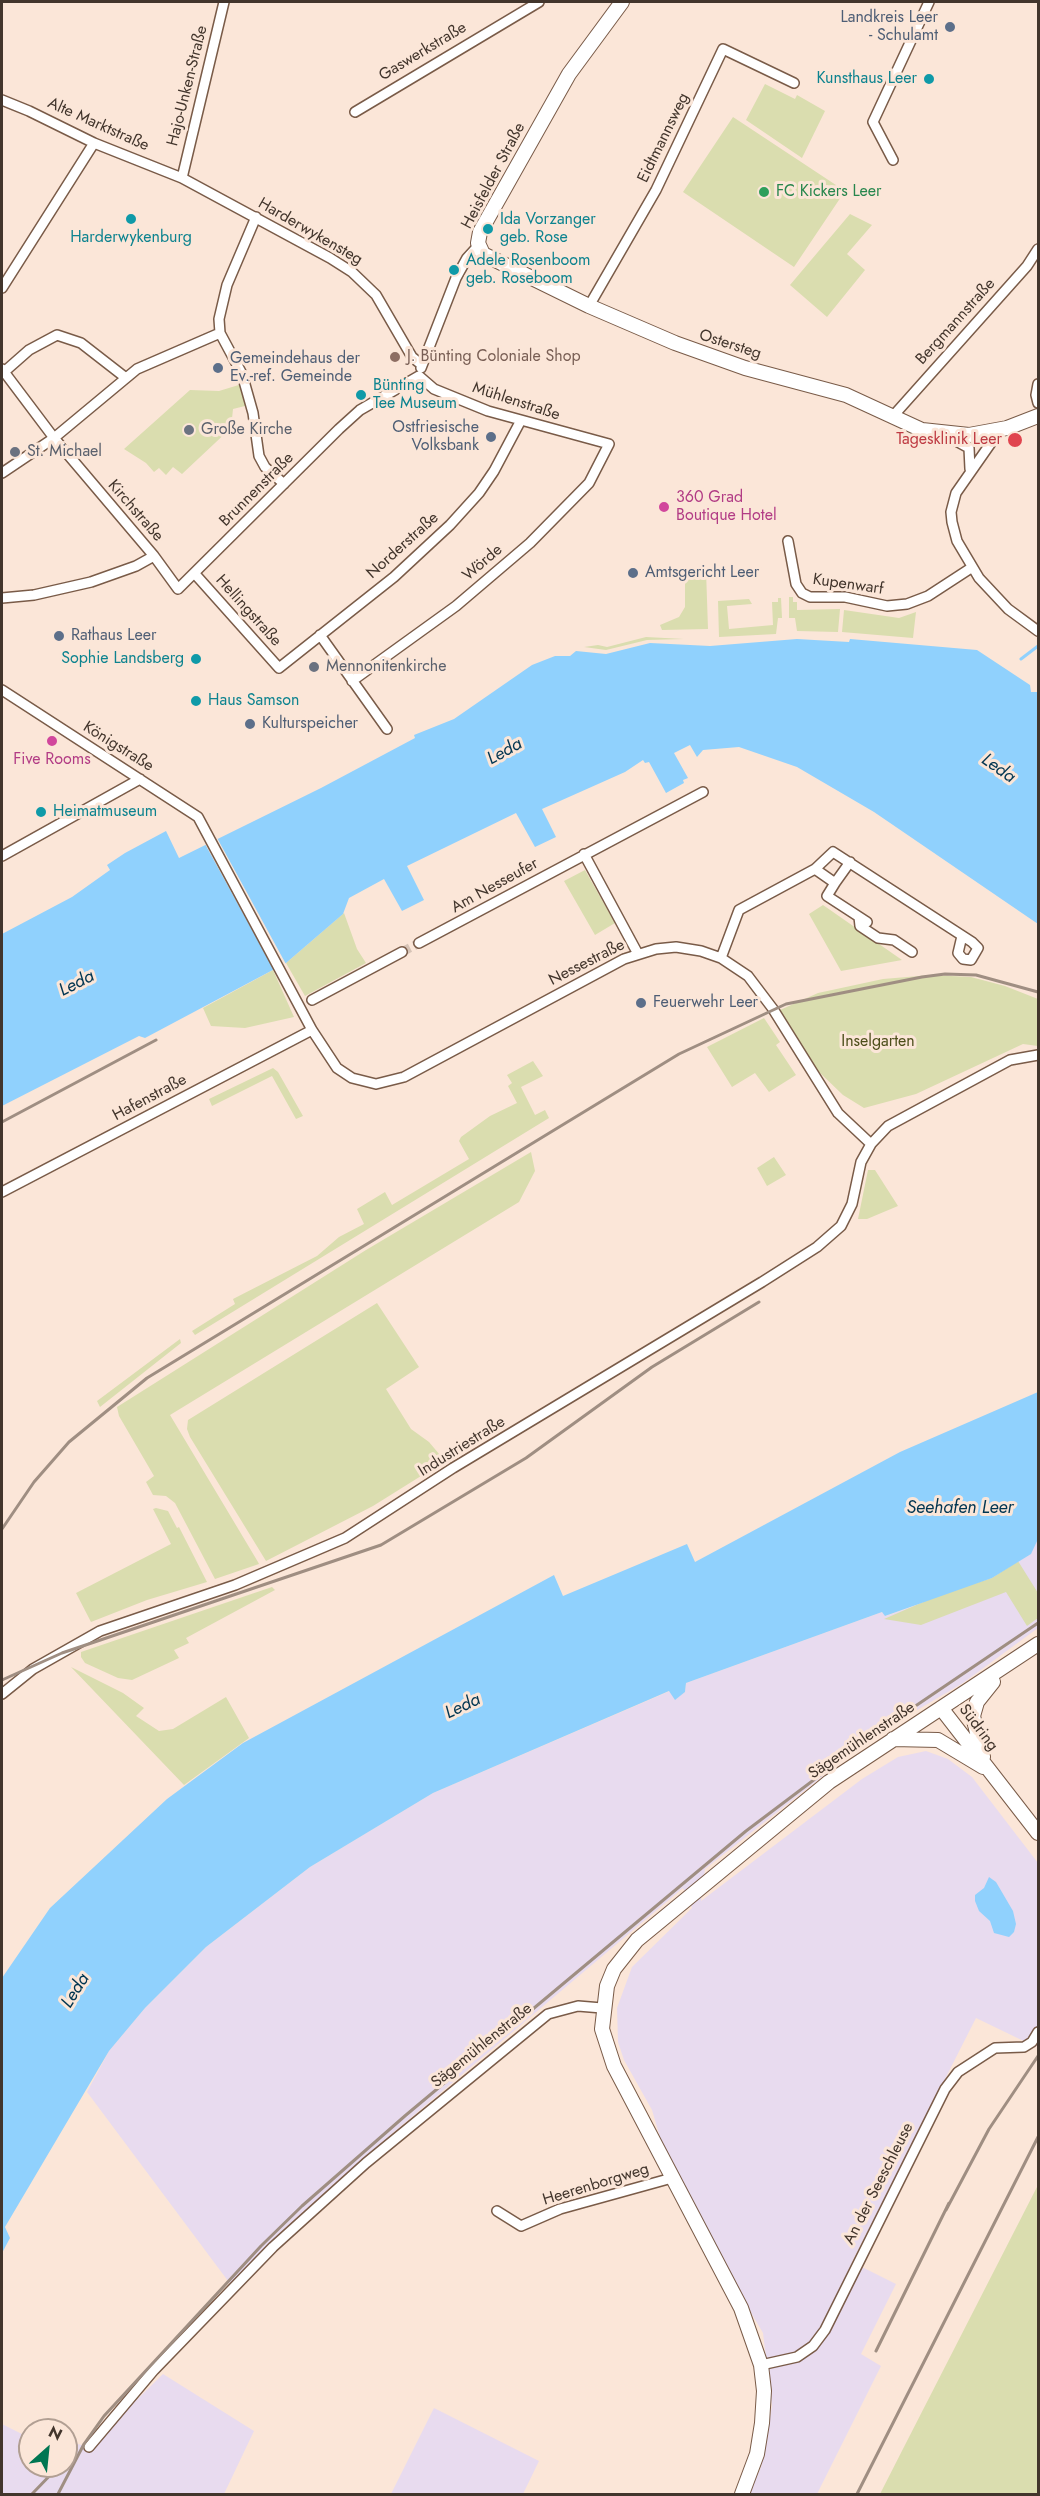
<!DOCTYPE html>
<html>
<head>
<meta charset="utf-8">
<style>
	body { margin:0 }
	#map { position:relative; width:1040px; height:2496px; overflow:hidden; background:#fbe6d8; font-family:Jost,sans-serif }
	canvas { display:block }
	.frame { position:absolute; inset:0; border:3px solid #42352c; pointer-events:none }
	.north { position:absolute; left:18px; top:2418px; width:60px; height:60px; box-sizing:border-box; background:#fbe6d8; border:2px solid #b19f93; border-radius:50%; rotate:27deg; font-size:16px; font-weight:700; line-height:24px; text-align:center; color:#42352c }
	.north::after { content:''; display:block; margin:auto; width:21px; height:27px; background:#007652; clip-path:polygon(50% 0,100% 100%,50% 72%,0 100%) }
</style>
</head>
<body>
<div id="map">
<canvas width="1040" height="2496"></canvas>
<div class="frame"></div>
<div class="north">N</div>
</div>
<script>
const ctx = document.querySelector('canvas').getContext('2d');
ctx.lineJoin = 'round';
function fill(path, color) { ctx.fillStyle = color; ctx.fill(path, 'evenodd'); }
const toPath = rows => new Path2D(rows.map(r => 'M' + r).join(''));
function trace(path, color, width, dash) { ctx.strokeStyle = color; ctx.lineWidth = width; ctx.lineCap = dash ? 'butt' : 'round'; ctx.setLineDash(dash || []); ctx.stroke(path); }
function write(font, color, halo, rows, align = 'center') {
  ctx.font = font + ' Jost,sans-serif'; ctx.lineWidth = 6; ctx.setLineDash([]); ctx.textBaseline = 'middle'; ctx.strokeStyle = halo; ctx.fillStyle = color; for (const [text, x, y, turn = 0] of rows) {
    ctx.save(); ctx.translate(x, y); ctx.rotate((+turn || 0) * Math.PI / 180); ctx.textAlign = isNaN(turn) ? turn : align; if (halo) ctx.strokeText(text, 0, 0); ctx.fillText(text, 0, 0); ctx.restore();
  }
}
fill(toPath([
	[1038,1539,1038,1628,963,1683,902,1719,851,1754,705,1869,701,1901,862,1779,898,1757,926,1751,948,1759,972,1777,1038,1863,1038,2042,1036,2047,976,2018,852,2262,896,2284,861,2354,881,2366,817,2494,749,2494,761,2467,772,2406,763,2333,672,2178,652,2110,624,2060,618,2042,617,2008,632,1967,692,1908,683,1888,362,2159,284,2229,231,2285,87,2092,109,2051,145,2008,206,1947,310,1867,433,1793,670,1691,675,1699,685,1692,686,1683,882,1612,886,1616,992,1578,1030,1554],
	[163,2374,254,2431,224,2494,2,2494,2,2424,30,2438,30,2466,66,2466,66,2455,74,2443,89,2447],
	[434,2408,539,2461,523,2494,391,2494]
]), '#e8dbef');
fill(toPath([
	[765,84,795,99,797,95,825,111,802,158,746,120],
	[733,117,845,191,794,267,683,192],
	[850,214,872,225,847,254,865,270,827,317,790,285],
	[242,384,249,405,233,409,231,428,182,474,173,467,166,475,159,468,154,472,146,463,124,449,190,390,219,391],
	[685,570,706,570,708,629,662,630,660,625,679,617,685,607],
	[789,597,793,597,793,602,797,602,797,610,840,609,838,632,797,631,795,618,789,618],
	[778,598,781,598,782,618,778,618,776,634,719,637,718,601,749,599,752,604,727,606,729,629,773,625,772,602,778,602],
	[844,610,899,618,916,612,913,638,842,632],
	[646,637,684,639,647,640,606,650,584,647,598,645,607,647],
	[585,870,615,923,595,935,564,881],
	[823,905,902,960,841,971,809,914],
	[344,913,357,949,366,963,305,996,286,963],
	[273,970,294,1017,245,1028,211,1026,203,1008],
	[931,975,971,977,1005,986,1038,999,1038,1046,1023,1044,916,1094,864,1108,843,1095,818,1071,780,1010,818,993,883,979],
	[764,1018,780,1042,776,1045,796,1075,769,1092,755,1073,732,1087,707,1047],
	[533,1061,543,1076,521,1087,535,1115,545,1110,549,1118,195,1335,192,1331,235,1304,233,1299,317,1256,339,1237,364,1224,357,1209,385,1192,392,1205,469,1159,459,1141,461,1137,490,1116,517,1103,508,1086,512,1083,507,1075],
	[273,1068,278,1072,303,1116,296,1119,272,1076,212,1106,209,1099],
	[531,1152,535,1171,519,1202,170,1415,258,1562,259,1564,215,1579,175,1503,166,1496,153,1495,146,1482,154,1476,119,1416,117,1407,366,1250],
	[774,1157,786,1175,767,1186,757,1168],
	[868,1170,875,1170,898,1206,867,1219,858,1219],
	[377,1303,419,1367,386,1389,411,1429,429,1442,445,1461,373,1506,266,1561,190,1437,187,1429,188,1420],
	[180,1339,181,1343,100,1407,97,1401],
	[156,1508,168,1511,177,1528,179,1527,207,1582,147,1600,91,1622,76,1593,171,1544,153,1509],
	[1018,1561,1038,1593,1038,1618,1027,1626,1006,1592,921,1625,884,1619,944,1593,992,1578],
	[272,1587,275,1590,186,1638,189,1643,174,1650,179,1658,132,1680,118,1678,85,1663,81,1657,81,1652],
	[71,1667,123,1693,144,1708,136,1716,159,1731,173,1729,226,1697,249,1738,184,1785],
	[1038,2185,1038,2494,880,2494,906,2443]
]), '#daddaf');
fill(toPath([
	[797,639,849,642,850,639,977,650,1030,685,1031,692,1038,692,1038,924,874,812,797,767,739,747,703,750,697,757,690,745,674,753,688,778,683,780,684,783,666,793,649,762,645,763,643,760,625,772,542,809,556,837,535,847,516,813,407,866,424,900,402,911,384,879,349,898,343,914,286,963,145,1038,139,1036,2,1106,2,934,72,897,110,870,107,865,125,853,166,831,179,858,321,788,415,738,414,735,454,719,532,665,555,656,570,656,576,651,606,654,650,643,710,646],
	[1038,1392,1038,1539,1031,1554,992,1578,885,1616,882,1612,686,1683,685,1692,675,1700,669,1691,433,1793,310,1867,206,1947,145,2008,109,2051,5,2227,10,2238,2,2253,2,1978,50,1908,167,1799,243,1743,554,1575,563,1596,687,1544,695,1562,900,1452],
	[989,1877,996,1882,1013,1911,1016,1924,1014,1932,1009,1937,994,1933,990,1921,979,1911,975,1901,975,1895,984,1888]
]), '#90d1fd');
fill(toPath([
	[216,836,287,966,275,972,204,842]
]), '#fbe6d8');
trace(toPath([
	[1021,659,1038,646]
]), '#90d1fd', 3);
trace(toPath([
	[402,952,419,943]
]), '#d6c3b6', 9, [9, 4.5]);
const street = toPath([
	[2,100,29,111,94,143,182,178,330,258,352,272,376,295,412,357,422,365],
	[355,112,539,2],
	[893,160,873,122,929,2],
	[182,178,224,2],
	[256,217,227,285,219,319,220,333,242,374,253,413,259,456,265,467,284,484],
	[2,288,94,143],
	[589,306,656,190,723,49,794,83],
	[421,368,456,278,467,258,478,246],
	[2,369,54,438,154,556,178,589,339,429,360,410,419,376],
	[4,372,29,350,57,335,81,343,126,378],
	[1038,384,1036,395,1038,403],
	[894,415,1027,266,1038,249],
	[1000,430,956,493,951,512,952,522,957,541,979,578,1008,609,1038,631],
	[947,436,969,448,970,469],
	[2,473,54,438,137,369,220,333],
	[788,541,796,584,802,593,810,597,845,597,887,606,907,604,928,596,971,568],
	[195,574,279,668,394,577,450,525,479,493,494,471,520,422],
	[2,598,34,595,91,582,136,566,154,556],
	[320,635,387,729],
	[352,681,456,606,530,543,589,483,609,444,488,411,434,389,419,376],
	[2,690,198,817,312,1030,337,1068,352,1078,376,1084,404,1077,624,959,656,949,676,947,701,951,721,958,748,976,773,1009,838,1113,871,1144],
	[584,854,638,954],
	[2,856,140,779],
	[815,869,835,883,850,862],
	[835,883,827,896,867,922],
	[859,917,860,926,878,938,894,940,912,952],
	[419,943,703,792],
	[721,958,739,910,815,869,833,852,972,942,978,948,971,960,963,959,958,953,962,936],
	[312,1000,402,952],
	[2,1192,312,1030],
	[2,1694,33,1669,100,1631,235,1585,345,1538,453,1468,762,1282,817,1247,841,1226,852,1204,861,1162,871,1144,888,1126,1010,1060,1038,1055],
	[497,2211,521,2226,560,2209,672,2178],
	[761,2365,797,2357,813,2346,825,2330,945,2089,958,2072,995,2048,1024,2047,1032,2042,1038,2032],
	[89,2447,154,2370,273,2247,366,2163,548,2014,578,2006,602,2008]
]);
const secondary = toPath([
	[622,2,569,74,480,232,478,243,483,254,589,306,675,343,745,368,846,395,922,430,969,435,1007,428,1038,416],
	[941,1708,1038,1833],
	[893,1739,938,1740,983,1767],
	[983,1757,973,1716,977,1702,993,1682],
	[742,2494,757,2454,762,2423,764,2391,761,2365,741,2308,614,2066,602,2029,607,1986,614,1969,637,1940,829,1782,1038,1644]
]);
trace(street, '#795b48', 12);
trace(secondary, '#795b48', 16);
trace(street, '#fff', 9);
trace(secondary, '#fff', 14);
trace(toPath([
	[2,1122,156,1040],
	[2,1529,34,1482,69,1442,147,1378,679,1054,786,1004,922,977,945,974,976,975,1038,992],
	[2,1680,62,1653,381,1545,526,1458,652,1367,759,1302],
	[946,2210,989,2129,1038,2056],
	[876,2351,949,2203],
	[32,2494,59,2466],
	[58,2494,84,2444,104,2416,261,2246,302,2206,406,2115,746,1831,880,1730,1038,1623],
	[857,2494,1038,2137]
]), '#9f8e82', 3);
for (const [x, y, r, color] of [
	[950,27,6,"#5c6f8a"],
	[929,79,6,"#0f9aa8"],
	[764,192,6,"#2e9e5b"],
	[131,219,6,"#0f9aa8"],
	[488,229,6,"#0f9aa8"],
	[454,270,6,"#0f9aa8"],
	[395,357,6,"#8d6e63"],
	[218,368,6,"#5c6f8a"],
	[361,395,6,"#0f9aa8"],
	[189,430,6,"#6b7280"],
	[491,437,6,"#5c6f8a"],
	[1015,440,8,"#e0444e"],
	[15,452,6,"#6b7280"],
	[664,507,6,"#d1479c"],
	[633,573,6,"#5c6f8a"],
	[59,636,6,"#5c6f8a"],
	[196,659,6,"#0f9aa8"],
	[314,667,6,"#6b7280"],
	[196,701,6,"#0f9aa8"],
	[250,724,6,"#5c6f8a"],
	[52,741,6,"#d1479c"],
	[41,812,6,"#0f9aa8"],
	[641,1003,6,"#5c6f8a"]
]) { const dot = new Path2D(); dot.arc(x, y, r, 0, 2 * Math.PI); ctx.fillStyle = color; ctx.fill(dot); trace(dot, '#fbe6d8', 2); }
write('16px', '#4e5e75', '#fbe6d8', [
	["Landkreis Leer",938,18,"right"],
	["- Schulamt",938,36,"right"],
	["Gemeindehaus der",230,359],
	["Ev.-ref. Gemeinde",230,377],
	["Ostfriesische",479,428,"right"],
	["Volksbank",479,446,"right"],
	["Amtsgericht Leer",645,573],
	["Rathaus Leer",71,636],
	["Kulturspeicher",262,724],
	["Feuerwehr Leer",653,1003]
], 'left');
write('16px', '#42352c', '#fbe6d8', [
	["Gaswerkstraße",423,52,-31],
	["Hajo-Unken-Straße",188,86,-76],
	["Alte Marktstraße",98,125,24],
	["Eidtmannsweg",664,138,-64],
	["Heisfelder Straße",494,176,-62],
	["Harderwykensteg",310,232,30],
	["Bergmannstraße",956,322,-48],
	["Ostersteg",730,345,18],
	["Mühlenstraße",516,402,18],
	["Brunnenstraße",257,490,-45],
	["Kirchstraße",135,511,49],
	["Norderstraße",403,546,-42],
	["Wörde",483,563,-41],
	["Kupenwarf",848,585,8],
	["Hellingstraße",248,611,48],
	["Königstraße",118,747,32],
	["Am Nesseufer",495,886,-29],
	["Nessestraße",587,963,-27],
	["Hafenstraße",150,1098,-28],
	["Industriestraße",462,1447,-32],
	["Südring",978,1728,53],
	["Sägemühlenstraße",862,1741,-34],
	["Sägemühlenstraße",482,2046,-39],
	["An der Seeschleuse",879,2184,-63],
	["Heerenborgweg",596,2185,-17]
]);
write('16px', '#0d838f', '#fbe6d8', [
	["Kunsthaus Leer",917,79,"right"],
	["Ida Vorzanger",500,220],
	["geb. Rose",500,238],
	["Harderwykenburg",131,238,"center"],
	["Adele Rosenboom",466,261],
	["geb. Roseboom",466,279],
	["Bünting",373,386],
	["Tee Museum",373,404],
	["Sophie Landsberg",184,659,"right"],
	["Haus Samson",208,701],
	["Heimatmuseum",53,812]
], 'left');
write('16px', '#27864d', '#fbe6d8', [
	["FC Kickers Leer",776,192]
], 'left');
write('16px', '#785e54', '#fbe6d8', [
	["J. Bünting Coloniale Shop",407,357]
], 'left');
write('16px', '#5b616d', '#fbe6d8', [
	["Große Kirche",201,430],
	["St. Michael",27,452],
	["Mennonitenkirche",326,667]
], 'left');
write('16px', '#be3a42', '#fbe6d8', [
	["Tagesklinik Leer",1002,440]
], 'right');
write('16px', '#b23c85', '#fbe6d8', [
	["360 Grad",676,498],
	["Boutique Hotel",676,516],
	["Five Rooms",52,760,"center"]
], 'left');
write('16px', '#4c4e1a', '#fbe6d8', [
	["Inselgarten",878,1042]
]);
write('italic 18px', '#003551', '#fbe6d8', [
	["Leda",505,752,-29],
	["Leda",998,769,35],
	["Leda",77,984,-27],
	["Seehafen Leer",960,1509],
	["Leda",463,1707,-25],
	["Leda",76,1991,-58]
]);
</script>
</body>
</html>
